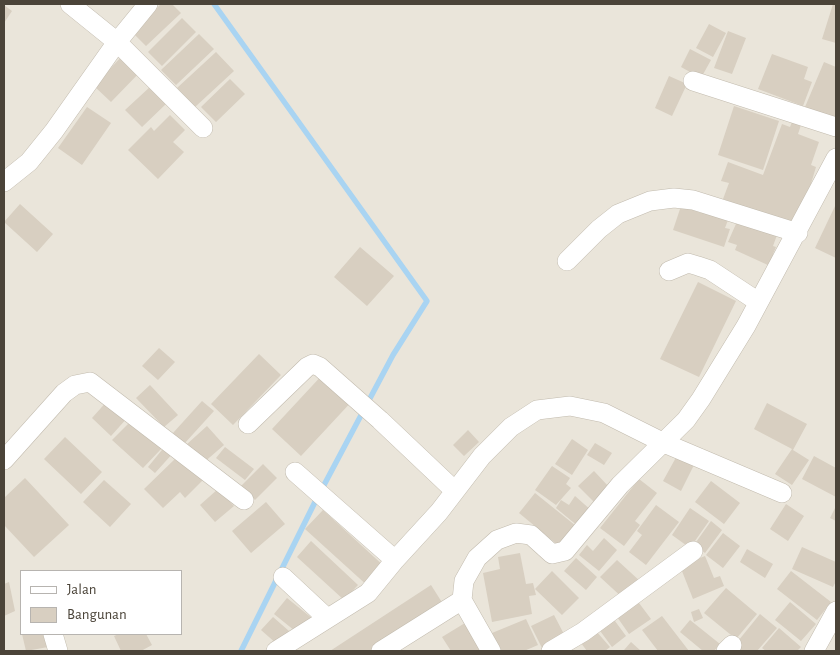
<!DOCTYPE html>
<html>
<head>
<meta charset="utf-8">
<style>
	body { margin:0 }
	#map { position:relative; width:840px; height:655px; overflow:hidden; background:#f6f3ec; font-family:"Alegreya Sans",sans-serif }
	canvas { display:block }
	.frame { position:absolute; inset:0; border:5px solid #4b4439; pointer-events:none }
	.legend { position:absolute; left:20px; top:570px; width:162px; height:65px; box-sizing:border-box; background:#fff; border:1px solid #b7b4b0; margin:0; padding:6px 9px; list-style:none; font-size:15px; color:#4b4439 }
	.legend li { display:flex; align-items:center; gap:10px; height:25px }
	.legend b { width:25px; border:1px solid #b7b4b0 }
</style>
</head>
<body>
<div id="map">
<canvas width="840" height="655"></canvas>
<div class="frame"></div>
<ul class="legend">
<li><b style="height:6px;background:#fff"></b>Jalan</li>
<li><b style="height:14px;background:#d8cfc1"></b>Bangunan</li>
</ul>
</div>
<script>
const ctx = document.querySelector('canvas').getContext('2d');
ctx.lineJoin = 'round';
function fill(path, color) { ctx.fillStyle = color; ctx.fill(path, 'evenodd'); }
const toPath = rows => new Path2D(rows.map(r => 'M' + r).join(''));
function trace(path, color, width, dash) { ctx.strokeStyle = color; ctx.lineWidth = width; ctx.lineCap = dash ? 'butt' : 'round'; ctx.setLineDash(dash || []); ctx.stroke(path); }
fill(toPath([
	[4,4,836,4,836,651,4,651],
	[21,571,181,571,181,634,21,634]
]), '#eae5da');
trace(toPath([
	[214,4,427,301,393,355,315,502,241,651]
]), '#a9d4f2', 5.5);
fill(toPath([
	[161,4,172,4,181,13,146,46,132,32],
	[833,4,836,4,836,43,822,39],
	[4,5,12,11,4,23],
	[182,18,196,32,162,66,148,52],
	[709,24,726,33,713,57,696,48],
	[728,31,746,38,732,74,714,68],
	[199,34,214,49,176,85,161,70],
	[690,49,711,60,701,78,681,67],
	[216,52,234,71,195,107,177,88],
	[772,54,808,67,804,79,812,82,803,106,758,89],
	[123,55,141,71,111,102,94,86],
	[824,62,836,67,836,120,805,107],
	[669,76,687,84,672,116,655,108],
	[230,79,245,94,216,122,201,107],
	[151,86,167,103,142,127,125,110],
	[734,106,779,121,763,170,718,155],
	[87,107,111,123,82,165,58,148],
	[170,115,185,130,173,142,184,152,158,179,128,150,151,127,154,131],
	[792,122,801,125,798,134,819,142,811,165,816,167,798,227,723,199,729,183,721,181,728,162,763,175,782,124,790,127],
	[20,204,53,234,37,252,4,222],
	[836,204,836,258,815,248],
	[681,206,701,213,703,208,728,220,725,228,730,229,724,247,673,230],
	[739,217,777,235,773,246,776,247,773,254,775,256,770,266,735,250,737,245,728,242],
	[360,247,394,276,367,306,334,277],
	[698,282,736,301,699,377,660,359],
	[159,348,175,362,158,380,142,366],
	[259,354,281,375,233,425,211,404],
	[325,372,354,399,301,456,272,429],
	[150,385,178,415,164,427,136,398],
	[109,399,128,417,111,436,92,418],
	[202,401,214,411,184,444,173,433],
	[767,403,807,424,793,450,809,460,792,485,775,474,792,449,754,429],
	[132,420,162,448,143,468,112,440],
	[207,426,224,445,202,464,186,445],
	[468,430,479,442,464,456,453,445],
	[65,437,102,472,81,494,44,459],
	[572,439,588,450,572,475,555,464],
	[595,443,612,453,604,465,587,455],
	[166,445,174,452,155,473,148,467],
	[225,447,254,469,245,480,216,458],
	[679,452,696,461,681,491,663,481],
	[814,456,836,468,836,497,802,479],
	[176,458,186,467,192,461,207,476,185,498,180,492,163,508,144,489],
	[263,464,277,478,255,500,241,486],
	[552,466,570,478,566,484,571,488,556,505,535,490],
	[594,471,609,487,594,502,578,486],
	[25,478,69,525,34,557,4,525,4,498],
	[639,479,657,493,635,521,640,525,624,546,600,528],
	[104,480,131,504,110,527,83,502],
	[711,481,740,503,724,524,695,502],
	[218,489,234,506,215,522,200,505],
	[535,493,576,526,559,546,519,513],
	[575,496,592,511,579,527,556,508,561,500,569,505],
	[266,502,285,524,251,553,232,531],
	[786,504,804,516,788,541,770,529],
	[656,505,679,522,646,565,629,552,642,535,637,531],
	[836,506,836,521,830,518],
	[690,508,709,521,690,548,672,535],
	[323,510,386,568,369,587,305,529],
	[711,521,722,530,705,553,694,545],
	[723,533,740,546,723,568,706,555],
	[604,538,617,550,599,571,579,555,587,545,593,551],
	[311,541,358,585,344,600,297,557],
	[802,547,836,562,836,581,833,587,792,569],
	[747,549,773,564,765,578,740,562],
	[520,553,526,584,533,583,536,595,529,596,532,614,492,622,483,573,500,569,498,557],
	[705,556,714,578,720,576,724,586,693,599,680,566],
	[576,558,597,577,586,590,564,571],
	[617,560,642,583,625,600,600,577],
	[552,571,579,598,562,615,535,589],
	[791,571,831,602,817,620,777,589],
	[9,582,15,611,4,616,4,584],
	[431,585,443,604,370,651,330,651],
	[726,588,757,614,736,639,704,613],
	[287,598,313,619,300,635,274,614],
	[636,599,651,619,629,634,615,614],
	[790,602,816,624,801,641,775,620],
	[699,609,703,618,694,622,691,612],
	[760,614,777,628,757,651,741,651,734,646],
	[554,615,566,638,543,650,531,626],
	[662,616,689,651,658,651,642,630],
	[273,617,289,631,277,644,261,630],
	[612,617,626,636,612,647,598,628],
	[526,619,538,645,524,651,500,651,492,633],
	[690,620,720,644,714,651,703,651,680,632],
	[465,623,481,651,451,651,442,637],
	[779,628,801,647,797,651,766,651,762,648],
	[596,631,610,647,605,651,587,651,581,643],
	[22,634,45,634,48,647,26,651],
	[119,634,146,634,152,645,141,651,121,651,114,636],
	[631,642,641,651,625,651,624,650]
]), '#d8cfc1');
const minor = toPath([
	[70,4,117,42,203,128],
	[693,81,836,127],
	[4,182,29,162,54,131,117,42,148,4],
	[567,261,599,229,618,214,650,201,674,198,693,200,798,233],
	[669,271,688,263,698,266,710,270,757,301],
	[248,424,307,367,313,364,320,367,380,420,455,491],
	[4,460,64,393,75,385,90,382,244,500],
	[295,472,395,560,439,512,482,456,511,427,537,410,570,406,604,413,664,443,782,493],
	[283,577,327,618],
	[53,634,58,651],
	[276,651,368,593,395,560],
	[381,651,462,600],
	[491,651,462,600,464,581,477,558,497,540,516,533,531,535,552,554,565,551,620,485,686,420,701,399,746,326,836,158],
	[551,651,583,632,693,551],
	[726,651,732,645],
	[814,651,836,611]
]);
trace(minor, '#c2bbae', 20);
trace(minor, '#fff', 19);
</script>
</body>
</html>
